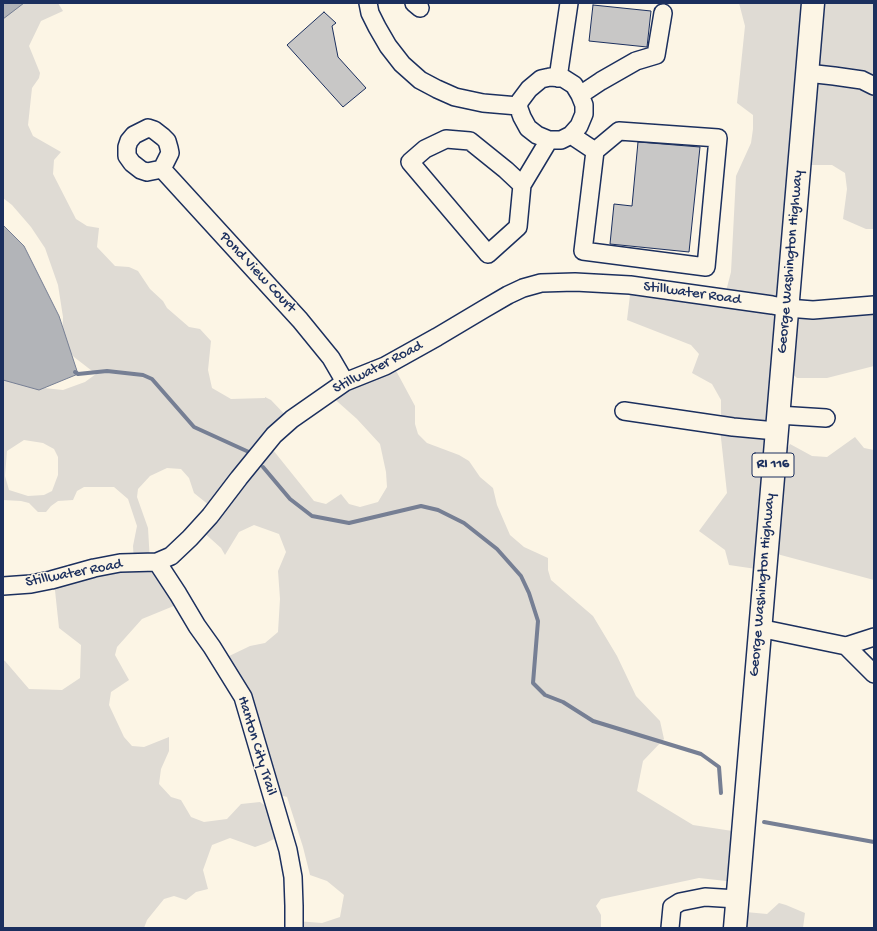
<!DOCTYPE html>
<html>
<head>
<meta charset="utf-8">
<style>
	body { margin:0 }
	#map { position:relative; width:877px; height:931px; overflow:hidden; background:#fcf5e5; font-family:"Gochi Hand",sans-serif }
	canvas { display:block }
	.frame { position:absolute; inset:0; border:4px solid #1b2f5e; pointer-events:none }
</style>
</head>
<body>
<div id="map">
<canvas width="877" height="931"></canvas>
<div class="frame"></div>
</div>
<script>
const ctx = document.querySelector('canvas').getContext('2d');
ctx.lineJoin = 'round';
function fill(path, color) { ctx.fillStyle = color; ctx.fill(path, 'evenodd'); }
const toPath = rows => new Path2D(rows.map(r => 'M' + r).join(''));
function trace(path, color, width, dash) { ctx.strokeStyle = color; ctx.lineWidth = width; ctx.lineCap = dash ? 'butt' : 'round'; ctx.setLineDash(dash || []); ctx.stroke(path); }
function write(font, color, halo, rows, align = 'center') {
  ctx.font = font + ' "Gochi Hand",sans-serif'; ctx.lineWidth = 3; ctx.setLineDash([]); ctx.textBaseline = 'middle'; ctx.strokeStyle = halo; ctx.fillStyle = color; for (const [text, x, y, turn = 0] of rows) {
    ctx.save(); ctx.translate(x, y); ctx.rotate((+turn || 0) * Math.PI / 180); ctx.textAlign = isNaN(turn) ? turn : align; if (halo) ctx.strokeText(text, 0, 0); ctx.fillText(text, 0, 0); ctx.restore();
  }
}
fill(toPath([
	[15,3,58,3,63,11,41,21,29,46,40,73,39,78,32,88,28,125,33,136,61,152,54,160,53,174,76,219,87,226,99,228,97,247,115,266,129,267,138,271,150,289,163,301,167,308,189,327,200,329,211,341,208,370,212,388,231,399,265,398,265,397,271,400,291,421,269,445,314,501,326,504,341,494,349,504,360,507,378,502,387,487,386,472,380,444,357,419,330,395,393,365,415,406,415,424,418,434,427,443,459,455,469,461,480,477,493,488,497,505,510,535,524,547,548,558,548,570,551,580,593,616,617,656,636,696,660,721,664,739,643,761,637,791,693,825,739,832,735,882,699,878,601,899,596,906,601,915,601,928,295,928,296,921,322,923,340,917,344,895,327,881,310,875,303,847,287,797,273,793,223,659,250,646,265,643,278,632,280,599,278,571,286,552,279,534,254,525,239,532,225,555,221,548,201,530,215,510,194,493,189,478,181,469,167,468,150,476,138,489,137,497,148,528,150,562,181,603,142,619,117,647,115,655,129,680,111,692,109,705,124,737,132,746,144,747,169,737,169,751,161,769,159,784,171,797,181,800,191,817,204,822,227,819,241,804,260,802,279,815,284,834,266,843,255,847,230,838,212,845,203,870,208,889,196,892,186,900,174,896,164,899,147,920,144,928,3,928,3,660,5,661,29,689,62,690,80,678,81,645,59,628,54,581,134,563,133,546,137,526,128,499,114,487,84,487,77,491,73,500,58,501,51,506,46,512,38,512,29,503,21,501,3,500,3,364,44,388,63,390,85,382,96,374,74,357,62,342,63,317,58,285,45,248,31,227,12,205,3,198,3,9],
	[24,440,43,443,54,449,58,457,58,475,52,491,44,495,28,496,9,490,5,476,7,451],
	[739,3,874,3,874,229,866,229,843,219,847,189,845,173,832,165,800,165,786,306,874,297,874,366,827,378,797,378,780,363,772,478,790,444,812,456,827,457,855,437,864,448,874,450,874,580,777,554,763,570,729,565,725,550,699,531,727,493,721,438,721,400,712,384,692,373,699,354,691,345,627,320,631,287,724,299,731,272,736,176,751,143,753,129,753,115,737,103,745,26],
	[779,903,786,905,805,913,803,928,732,928,735,911,767,914]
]), '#dfdbd4');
const water = toPath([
	[3,3,24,3,3,19,3,3],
	[3,225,24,246,59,316,78,374,39,390,3,380,3,225]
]);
fill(water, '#b2b4b8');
trace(water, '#767f94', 1);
trace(toPath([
	[75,372,78,374,107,371,143,375,152,379,194,427,251,453],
	[263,467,290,499,312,516,349,523,421,506,438,510,464,523,497,549,521,576,529,593,538,621,533,683,545,695,563,702,593,721,701,754,719,767,721,793],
	[764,822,874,842]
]), '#767f94', 4);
const building = toPath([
	[593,5,651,11,647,47,589,41,593,5],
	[324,12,336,23,332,26,338,57,366,88,343,107,287,45,324,12],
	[638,142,700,147,689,252,610,244,614,204,632,206,638,142]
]);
fill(building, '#c8c7c6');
trace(building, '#1b2f5e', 1);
const minor = toPath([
	[368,3,370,13,377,27,388,46,402,64,420,80,437,89,455,97,483,103,518,106],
	[414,3,420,8],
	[807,73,834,76,862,80,874,86],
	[550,77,563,78,574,85,580,95,584,105,584,114,579,126,571,135,561,140,549,140,537,135,528,128,522,117,518,106,520,101,529,89,541,79,550,77],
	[558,78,569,3],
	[580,95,601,81,636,61,656,55,663,13],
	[148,128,154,130,163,137,167,141,169,148,170,153,162,169,147,172,141,170,132,163,127,156,127,147,129,141,134,135,148,128],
	[571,135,595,151,583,251,706,267,718,138,619,131,595,151],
	[162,169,257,273,300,320,331,358,345,382],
	[522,185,518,227,488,254,410,162,425,149,446,139,470,141,506,170,522,185,549,140],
	[624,411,733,427,776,431],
	[778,415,826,418],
	[157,562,178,594,197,626,212,647,243,697,288,850,293,877,294,906,294,928],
	[3,586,31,584,51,580,94,568,120,563,157,562,171,556,190,538,210,516,239,478,274,435,292,419,345,382,385,366,437,337,484,309,508,295,523,288,541,283,575,282,630,285,772,305,787,308,813,310,874,305],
	[759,628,846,646,874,637],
	[846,646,874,674],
	[670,928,672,907,680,902,705,897,737,899]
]);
const major = toPath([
	[735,928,813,3]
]);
trace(minor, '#1b2f5e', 20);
trace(major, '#1b2f5e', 25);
trace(minor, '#fcf5e5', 17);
trace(major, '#fcf5e5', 22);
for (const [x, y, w] of [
	[773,465,42]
]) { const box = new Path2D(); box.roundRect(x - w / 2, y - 12, w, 24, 3); ctx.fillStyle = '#fcf5e5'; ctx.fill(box); trace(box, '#1b2f5e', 1); }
write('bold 14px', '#1b2f5e', null, [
	["RI 116",773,465]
]);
write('15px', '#1b2f5e', '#fcf5e5', [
	["George Washington Highway",791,262,-85],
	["Pond View Court",257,273,47],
	["Stillwater Road",692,294,8],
	["Stillwater Road",378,368,-27],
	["Stillwater Road",74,574,-11],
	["George Washington Highway",763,585,-85],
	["Hanton City Trail",256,746,73]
]);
</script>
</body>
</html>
